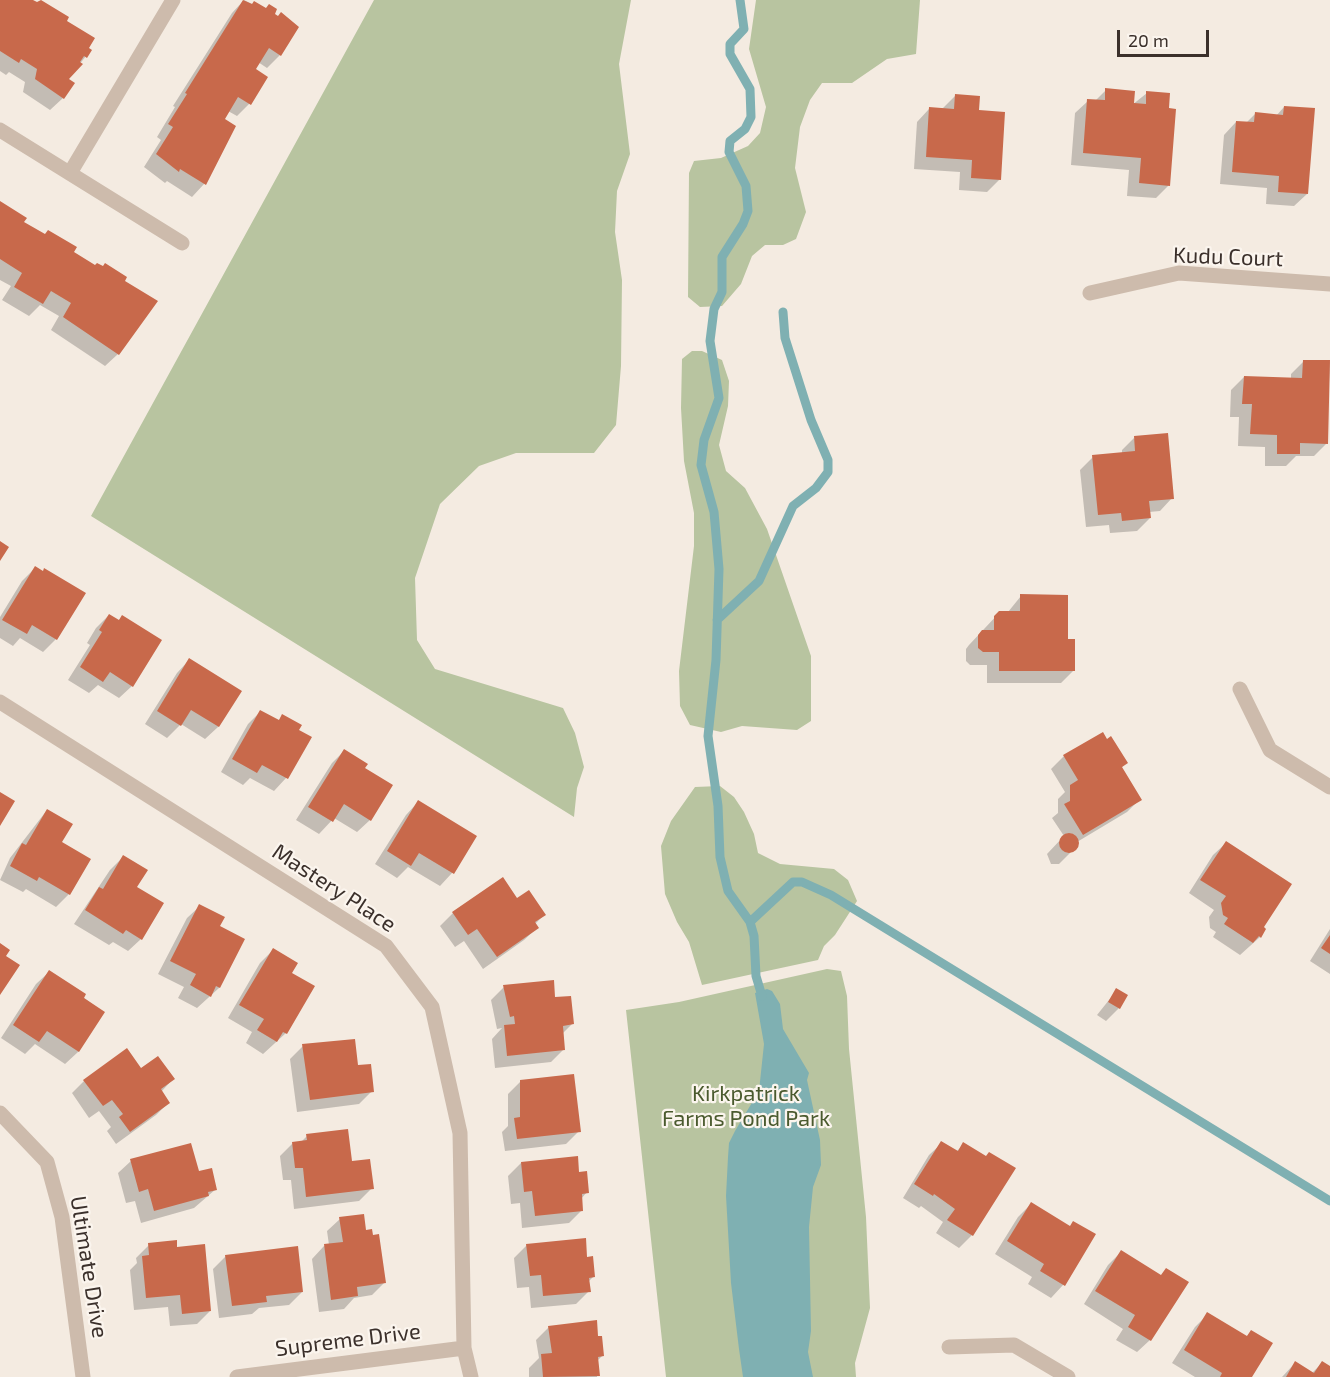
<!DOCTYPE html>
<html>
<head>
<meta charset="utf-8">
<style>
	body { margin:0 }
	#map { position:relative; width:1330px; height:1377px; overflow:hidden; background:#f4ebe1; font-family:"Exo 2",sans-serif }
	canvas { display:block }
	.scale { position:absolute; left:1117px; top:30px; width:92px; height:27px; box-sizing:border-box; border:3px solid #3b302b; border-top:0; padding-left:8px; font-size:18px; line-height:21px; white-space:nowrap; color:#3b302b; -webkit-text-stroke:4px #fbf5ee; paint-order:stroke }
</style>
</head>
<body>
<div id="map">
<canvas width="1330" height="1377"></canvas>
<div class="scale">20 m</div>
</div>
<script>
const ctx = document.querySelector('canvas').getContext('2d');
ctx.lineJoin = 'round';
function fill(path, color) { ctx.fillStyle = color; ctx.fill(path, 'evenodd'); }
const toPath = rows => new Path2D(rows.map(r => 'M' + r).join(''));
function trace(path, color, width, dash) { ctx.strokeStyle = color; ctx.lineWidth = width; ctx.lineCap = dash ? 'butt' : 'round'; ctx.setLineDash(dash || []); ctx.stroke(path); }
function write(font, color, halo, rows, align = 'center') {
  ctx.font = font + ' "Exo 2",sans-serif'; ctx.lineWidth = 4.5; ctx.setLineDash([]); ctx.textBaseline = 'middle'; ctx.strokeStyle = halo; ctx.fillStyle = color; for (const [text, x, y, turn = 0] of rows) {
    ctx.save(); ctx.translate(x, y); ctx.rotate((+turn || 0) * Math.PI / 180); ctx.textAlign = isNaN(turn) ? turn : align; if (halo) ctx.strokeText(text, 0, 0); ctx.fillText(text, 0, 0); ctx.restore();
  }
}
fill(toPath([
	[374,0,631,0,619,64,630,154,617,191,615,232,622,280,621,366,616,425,594,453,516,453,479,466,440,504,415,578,417,640,435,669,563,708,575,733,584,767,577,788,574,817,91,516],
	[756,0,920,0,916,54,887,59,852,83,822,83,810,100,800,127,795,168,806,212,796,239,783,245,765,245,752,256,741,284,722,306,700,307,688,297,689,173,694,161,721,158,748,146,760,133,766,107,749,49],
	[692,351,702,351,722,360,729,381,728,406,719,445,726,471,745,488,767,529,811,656,811,721,797,730,742,726,721,732,690,725,680,706,679,671,694,546,694,513,684,461,681,408,682,359],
	[720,786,734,797,744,812,754,834,758,853,780,864,834,869,848,880,857,901,835,935,824,946,818,960,702,985,689,942,677,922,665,894,661,846,671,821,695,787],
	[827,969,841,971,847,996,849,1049,866,1217,870,1308,855,1363,856,1377,666,1377,626,1010,679,1002]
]), '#b8c4a0');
fill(toPath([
	[767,989,772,991,780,1004,783,1029,809,1073,807,1080,820,1140,821,1165,813,1187,809,1227,811,1331,808,1352,813,1377,743,1377,739,1349,731,1283,726,1196,728,1157,729,1143,735,1131,759,1091,764,1044,755,993]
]), '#7fb0b2');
fill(toPath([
	[0,0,30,0,65,22,90,51,67,80,63,98,50,110,23,92,25,82,9,72,6,75,0,71],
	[244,0,278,17,280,55,267,68,258,62,254,70,249,104,237,116,228,111,223,120,204,184,192,197,167,181,165,183,144,167,161,140,157,137,175,107,173,106,232,13],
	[1106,90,1132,105,1147,93,1169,185,1156,198,1127,196,1129,170,1071,165,1075,113,1088,101,1095,101],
	[955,96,978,111,1000,179,987,192,959,190,960,172,914,169,917,122,929,109,943,108],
	[1284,107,1307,194,1294,206,1266,204,1267,188,1220,184,1224,135,1236,122,1246,123,1255,114,1276,116],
	[0,203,22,222,95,267,118,354,105,366,51,330,59,316,40,305,29,316,2,300,11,286,0,280],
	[1304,361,1330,362,1326,444,1314,456,1296,456,1286,466,1265,466,1265,447,1238,446,1239,417,1230,417,1231,390,1244,377,1291,379,1291,374],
	[1134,438,1172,498,1160,511,1149,512,1150,518,1137,531,1110,533,1109,525,1086,527,1080,470,1093,457,1122,454,1122,450],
	[35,568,42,572,56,639,43,652,20,638,13,646,0,638,0,617,22,581],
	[1021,596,1066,640,1074,670,1061,683,987,683,987,665,970,665,966,661,966,649,969,645,1000,612,1008,612],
	[109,615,118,621,122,617,132,686,119,698,98,685,89,693,68,680,90,645,87,643,96,628],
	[189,660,240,691,218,727,205,739,181,724,167,738,145,724,177,673],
	[260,712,278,721,283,716,297,731,309,737,286,778,274,791,250,778,243,785,221,772,248,724],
	[344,751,363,769,370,820,357,832,334,818,319,834,296,820,332,763],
	[1064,756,1126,763,1121,768,1140,799,1127,812,1077,842,1077,846,1059,864,1051,864,1047,854,1064,836,1052,818,1058,813,1058,799,1065,792,1051,769],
	[418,802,475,836,452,873,440,886,408,867,397,878,375,864,406,815],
	[47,810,60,843,89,860,69,894,56,907,26,889,23,892,0,880,10,858],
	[1226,843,1262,927,1260,937,1240,955,1213,937,1216,932,1210,928,1209,917,1214,910,1189,893,1213,855],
	[123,857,135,888,141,939,128,951,113,942,109,945,74,924,110,870],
	[502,879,517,900,544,915,535,924,537,928,524,940,483,969,464,941,455,947,440,926,453,913],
	[200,906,218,927,243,940,219,988,197,1008,178,998,184,987,158,974,187,918],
	[1330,929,1330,974,1310,961],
	[273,950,290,974,286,1033,263,1054,246,1043,252,1032,228,1018,260,963],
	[49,972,103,1012,78,1052,65,1064,35,1044,25,1054,1,1038,36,984],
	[504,987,554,999,572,1024,562,1034,564,1049,551,1062,495,1068,492,1039,502,1028,497,1029,491,1000],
	[1117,990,1119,1008,1106,1021,1097,1015],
	[303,1046,356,1067,372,1091,359,1104,297,1112,290,1059],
	[141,1070,173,1079,161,1092,168,1103,156,1115,116,1144,107,1131,111,1127,99,1111,89,1118,72,1093,84,1081],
	[521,1081,579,1131,566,1144,505,1151,502,1132,508,1126,508,1094],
	[307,1136,351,1163,372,1188,359,1201,294,1209,291,1180,283,1180,280,1156,293,1143,301,1142],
	[942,1143,956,1152,964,1144,985,1157,1014,1169,972,1235,959,1248,936,1233,943,1222,921,1206,919,1208,903,1198,929,1155],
	[131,1161,198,1173,216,1189,194,1208,141,1223,135,1201,126,1203,118,1173],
	[521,1163,578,1173,587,1192,581,1199,582,1210,569,1223,522,1228,520,1203,511,1204,508,1176],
	[1031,1204,1069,1227,1094,1235,1063,1285,1051,1298,1028,1284,1032,1277,995,1254,1018,1217],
	[340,1219,365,1231,384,1283,372,1295,354,1298,344,1309,319,1312,312,1259,324,1246,329,1245,327,1231],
	[149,1245,176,1249,210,1311,197,1324,170,1326,168,1307,134,1310,130,1270,137,1263,136,1258],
	[527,1245,586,1258,594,1276,588,1282,589,1291,576,1304,531,1308,529,1287,517,1288,514,1258],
	[1121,1252,1150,1340,1137,1352,1116,1340,1123,1329,1084,1304,1108,1265],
	[226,1256,302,1292,289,1305,259,1308,252,1314,219,1318,213,1269],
	[1208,1314,1246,1337,1251,1332,1250,1377,1195,1377,1172,1363,1195,1327],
	[549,1327,597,1338,603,1355,597,1361,597,1377,529,1377,529,1368,539,1358,536,1340],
	[1295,1363,1312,1373,1322,1363,1330,1368,1330,1377,1282,1377]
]), '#0003');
trace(toPath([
	[740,0,744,29,730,44,730,54,750,89,751,117,745,129,730,141,729,152,746,186,748,211,743,224,722,257,722,292,714,309,710,341,719,398,704,440,701,465,714,512,719,569,716,660,708,736,718,806,720,857,728,891,750,922,754,936,756,976,762,996],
	[717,620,759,581,793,506,816,488,828,472,828,460,811,420,785,338,783,312],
	[750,922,793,882,802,882,831,895,1330,1201]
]), '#7fb0b2', 9);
fill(toPath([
	[0,0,33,0,37,2,41,0,69,17,67,21,95,38,89,48,92,50,87,58,84,56,80,62,83,64,69,79,75,83,64,99,35,79,37,69,21,59,19,63,0,51],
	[243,0,252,4,254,1,266,8,269,4,277,9,275,14,278,16,281,12,299,27,281,56,269,48,256,69,268,77,251,105,238,97,225,119,236,126,206,185,180,169,179,172,156,154,173,127,168,124,187,94,185,93],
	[1105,88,1135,91,1134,103,1146,104,1146,91,1170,93,1169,108,1176,109,1170,186,1139,183,1141,158,1083,153,1087,99,1105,100],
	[955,94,980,96,979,110,1005,112,1001,180,971,178,972,160,926,157,929,107,954,109],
	[1284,106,1315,108,1308,194,1278,192,1279,176,1232,172,1236,121,1254,122,1255,112,1283,115],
	[0,201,27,218,24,222,45,234,48,230,77,247,74,252,95,265,97,263,103,266,105,263,127,277,125,281,158,301,119,355,63,317,71,303,51,291,43,304,14,287,22,273,0,259],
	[1303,360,1330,360,1328,444,1300,443,1300,454,1277,454,1277,435,1250,434,1252,404,1242,404,1244,376,1302,378],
	[1168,433,1174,499,1149,501,1151,518,1122,521,1121,513,1098,515,1092,455,1135,451,1134,436],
	[0,541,9,547,0,561],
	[35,566,43,571,44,568,86,593,57,640,32,625,27,634,2,620],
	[1020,594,1068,595,1068,639,1075,639,1075,671,999,671,999,652,983,652,978,648,978,635,982,630,994,630,994,616,999,611,1020,611],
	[109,614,119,620,122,615,162,640,133,687,110,672,103,682,80,667,102,632,99,630],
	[189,658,242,691,219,727,191,710,181,726,157,711],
	[260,710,279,720,282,714,302,725,299,730,312,737,288,779,262,765,257,773,232,759],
	[1103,732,1107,739,1111,736,1128,763,1122,767,1142,800,1083,835,1064,804,1070,801,1070,785,1078,780,1063,755],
	[344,749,368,764,365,768,393,785,371,821,344,804,333,822,308,807],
	[0,792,15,801,0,826],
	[418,800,477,836,454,874,419,853,411,866,387,851],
	[47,809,73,824,62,842,91,859,70,895,39,877,37,881,10,866,22,843,26,845],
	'1059 843a10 10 0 1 1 20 0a10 10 0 1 1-20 0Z',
	[1226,841,1292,884,1264,927,1266,929,1261,938,1259,936,1253,943,1224,924,1228,918,1223,915,1221,903,1226,896,1200,880],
	[123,855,148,870,137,887,164,903,142,940,126,930,123,934,85,910,99,887,103,889],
	[503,877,517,898,529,890,546,915,535,922,539,928,497,957,477,929,468,935,452,912],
	[199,904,225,917,220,926,245,939,220,988,216,986,211,997,190,985,196,974,170,961],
	[1330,935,1330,954,1321,948],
	[0,943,10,950,6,956,20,965,0,995],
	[273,948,298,963,292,973,315,986,287,1034,283,1032,277,1042,257,1030,264,1019,239,1005],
	[49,970,86,994,84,998,105,1012,79,1052,47,1031,39,1042,13,1025],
	[554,980,555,997,571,996,574,1024,563,1026,565,1050,507,1056,504,1025,515,1024,514,1016,510,1017,503,985],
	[1116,988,1128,995,1120,1009,1108,1002],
	[355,1039,358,1065,371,1064,374,1092,310,1100,302,1044],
	[127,1048,141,1068,158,1056,175,1079,161,1089,170,1103,130,1132,119,1117,123,1114,112,1100,103,1106,83,1080],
	[574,1074,581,1132,517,1139,514,1118,520,1117,520,1080],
	[348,1129,352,1161,370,1159,374,1189,306,1197,303,1168,295,1168,292,1142,307,1140,306,1134],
	[941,1141,958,1151,963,1142,986,1156,989,1152,1016,1168,973,1236,947,1220,955,1209,934,1194,933,1196,914,1184],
	[191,1143,199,1171,212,1168,217,1190,208,1192,209,1196,154,1211,148,1189,139,1192,130,1159],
	[578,1156,579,1172,587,1171,589,1193,582,1194,583,1211,535,1216,532,1191,524,1192,521,1162],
	[1031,1202,1070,1226,1073,1221,1096,1234,1065,1286,1040,1271,1044,1264,1007,1241],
	[364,1214,366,1230,372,1229,373,1235,379,1234,386,1283,357,1287,358,1296,331,1300,324,1244,343,1242,339,1217],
	[586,1238,587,1257,593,1256,595,1277,589,1278,591,1292,543,1296,541,1275,530,1276,526,1244],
	[177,1240,177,1247,205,1244,211,1311,182,1314,180,1295,146,1298,142,1256,149,1255,148,1243],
	[298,1246,303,1292,266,1296,267,1302,232,1306,225,1255],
	[1121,1250,1161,1275,1166,1268,1189,1282,1151,1341,1128,1327,1135,1315,1095,1291],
	[1207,1312,1247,1336,1251,1330,1273,1343,1252,1377,1220,1377,1222,1373,1184,1350],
	[597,1320,598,1336,602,1336,604,1356,598,1357,600,1376,543,1377,541,1354,552,1353,548,1326],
	[1295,1361,1314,1373,1322,1361,1330,1366,1330,1377,1286,1377]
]), '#c8694b');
trace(toPath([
	[0,130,182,243],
	[70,173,173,0],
	[1090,293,1179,273,1330,284],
	[1240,689,1270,750,1330,787],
	[0,702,386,946,432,1007,460,1133,464,1348,471,1377],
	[0,1113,47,1162,62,1217,83,1377],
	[949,1347,1014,1345,1068,1377],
	[237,1377,464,1348]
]), '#cdbbac', 15);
write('22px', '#3b302b', '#fbf5ee', [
	["Kudu Court",1228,257,2],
	["Mastery Place",334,888,33],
	["Ultimate Drive",89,1267,81],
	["Supreme Drive",348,1340,-7]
]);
write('22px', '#4a5a2e', '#fbf5ee', [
	["Kirkpatrick",746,1094],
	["Farms Pond Park",746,1119]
]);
</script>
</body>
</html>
